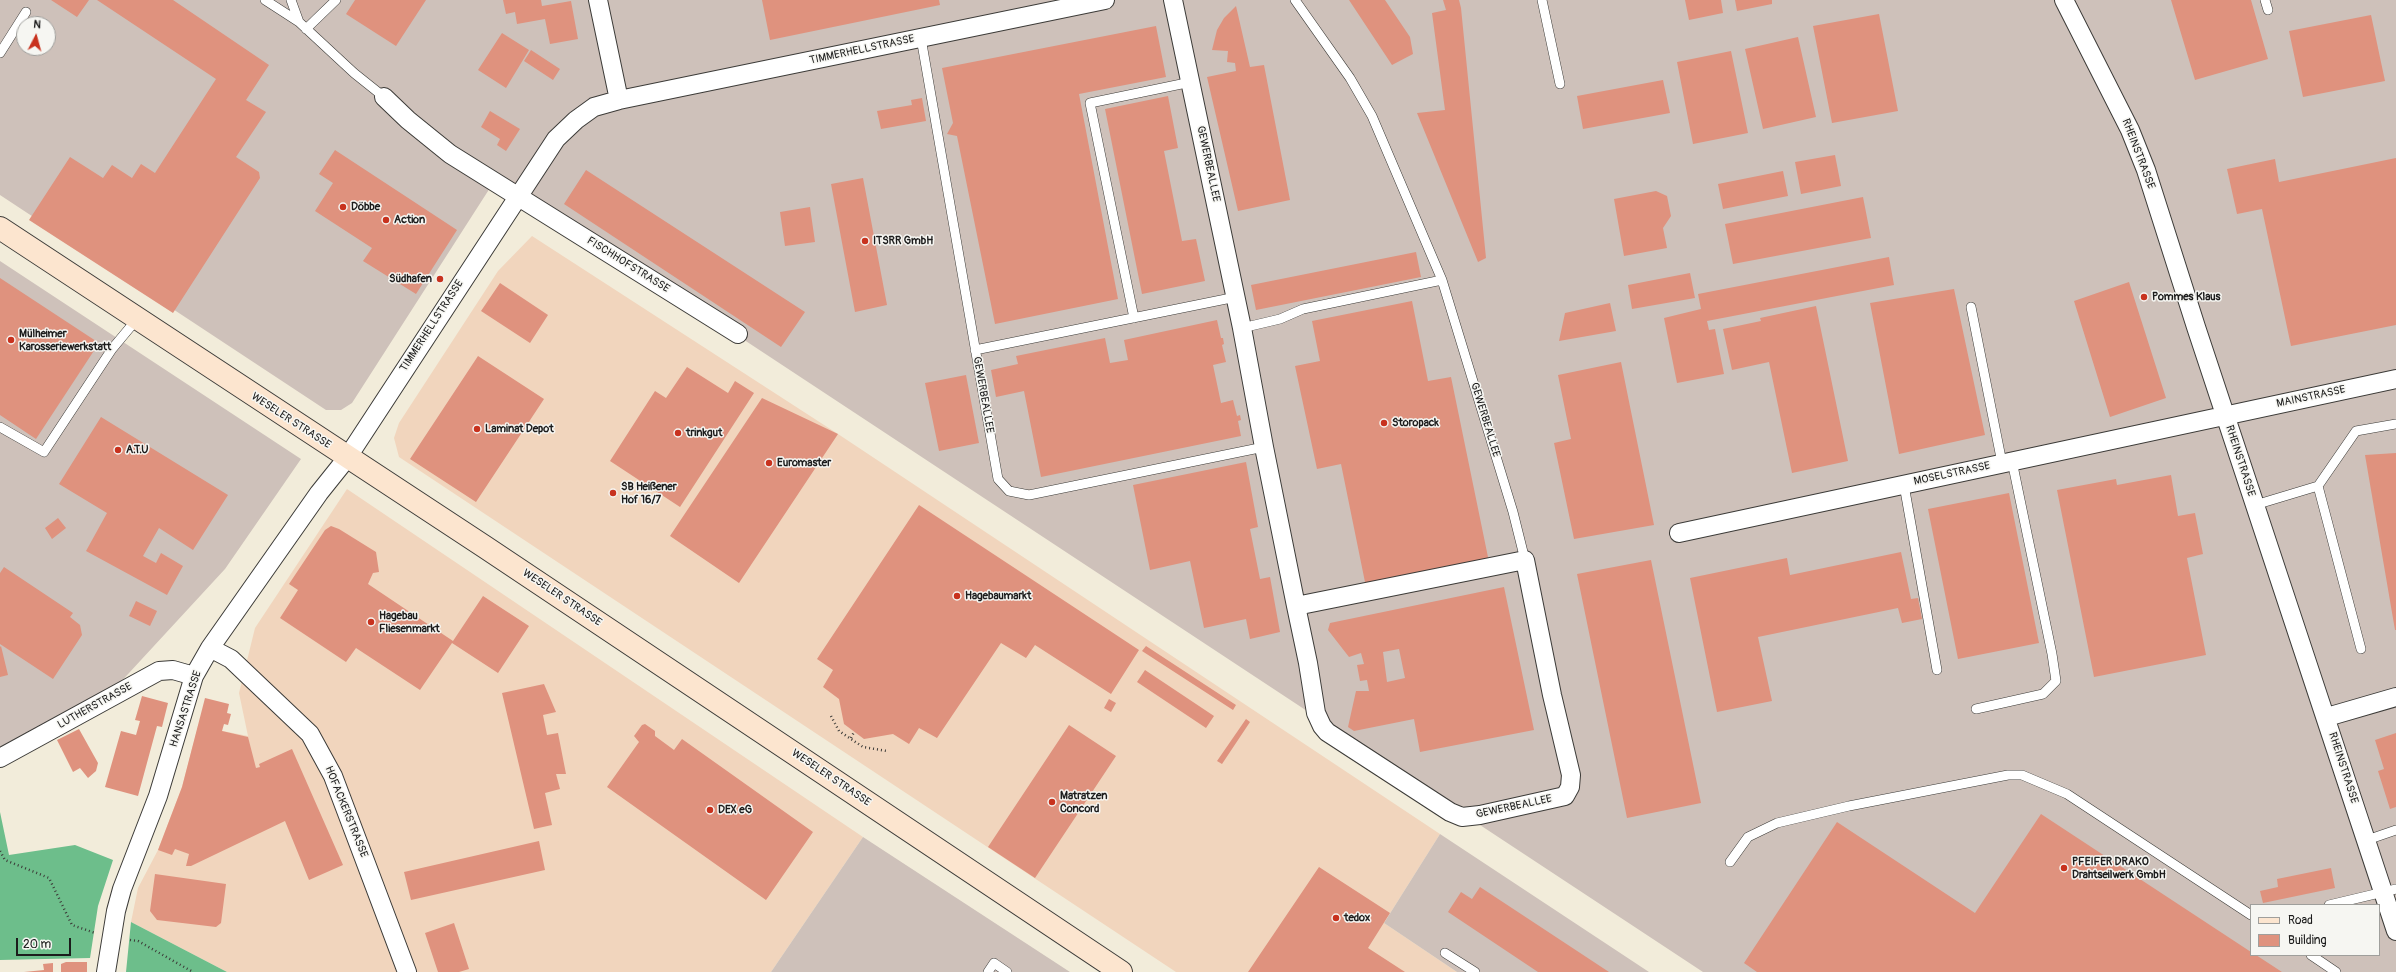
<!DOCTYPE html>
<html>
<head>
<meta charset="utf-8">
<style>
	body { margin:0 }
	#map { position:relative; width:2396px; height:972px; overflow:hidden; background:#f2ecda; font-family:Pangolin,sans-serif }
	canvas { display:block }
	.legend { position:absolute; left:2250px; top:904px; width:130px; height:52px; box-sizing:border-box; background:#f6f6f2; border:1px solid #9f9f9c; margin:0; padding:5px 7px; list-style:none; font-size:12px; color:#1c1c1c }
	.legend li { display:flex; align-items:center; gap:8px; height:20px }
	.legend b { width:20px; border:1px solid #9f9f9c }
	.north { position:absolute; left:16px; top:16px; width:40px; height:40px; box-sizing:border-box; background:#f6f6f2; border:1px solid #9f9f9c; border-radius:50%; rotate:6deg; font-size:11px; font-weight:700; line-height:16px; text-align:center; color:#1c1c1c }
	.north::after { content:''; display:block; margin:auto; width:14px; height:18px; background:#c8321e; clip-path:polygon(50% 0,100% 100%,50% 72%,0 100%) }
	.scale { position:absolute; left:16px; top:938px; width:55px; height:18px; box-sizing:border-box; border:2px solid #1c1c1c; border-top:0; padding-left:5px; font-size:12px; line-height:14px; white-space:nowrap; color:#1c1c1c; -webkit-text-stroke:3px #f6f6f2; paint-order:stroke }
</style>
</head>
<body>
<div id="map">
<canvas width="2396" height="972"></canvas>
<ul class="legend">
<li><b style="height:5px;background:#fce5cf"></b>Road</li>
<li><b style="height:11px;background:#df927e"></b>Building</li>
</ul>
<div class="north">N</div>
<div class="scale">20 m</div>
</div>
<script>
const ctx = document.querySelector('canvas').getContext('2d');
ctx.lineJoin = 'round';
function fill(path, color) { ctx.fillStyle = color; ctx.fill(path, 'evenodd'); }
const toPath = rows => new Path2D(rows.map(r => 'M' + r).join(''));
function trace(path, color, width, dash) { ctx.strokeStyle = color; ctx.lineWidth = width; ctx.lineCap = dash ? 'butt' : 'round'; ctx.setLineDash(dash || []); ctx.stroke(path); }
function write(font, color, halo, rows, align = 'center') {
  ctx.font = font + ' Pangolin,sans-serif'; ctx.lineWidth = 3; ctx.setLineDash([]); ctx.textBaseline = 'middle'; ctx.strokeStyle = halo; ctx.fillStyle = color; for (const [text, x, y, turn = 0] of rows) {
    ctx.save(); ctx.translate(x, y); ctx.rotate((+turn || 0) * Math.PI / 180); ctx.textAlign = isNaN(turn) ? turn : align; if (halo) ctx.strokeText(text, 0, 0); ctx.fillText(text, 0, 0); ctx.restore();
  }
}
fill(toPath([
	[532,236,838,434,1440,834,1384,923,1457,972,1176,972,399,457,394,438,399,423,498,271],
	[347,489,863,837,771,972,227,972,131,922,138,888,158,850,182,787,198,726,248,736,239,693,255,628]
]), '#f1d5bd');
fill(toPath([
	[0,0,2396,0,2396,972,1703,972,497,177,352,403,341,410,326,410,0,195],
	[24,24,48,24,48,48,24,48],
	[2251,905,2379,905,2379,955,2251,955],
	[0,261,301,459,225,569,117,686,0,747],
	[1440,834,1649,972,1457,972,1384,923],
	[863,837,1070,972,771,972]
]), '#cec1ba');
fill(toPath([
	[0,812,9,855,75,845,113,860,98,906,90,958,0,960],
	[131,922,227,972,126,972]
]), '#6dbe8b');
fill(toPath([
	[51,0,89,0,77,17],
	[97,0,173,0,269,65,246,100,266,112,236,157,259,172,260,178,173,313,29,220,70,157,103,178,112,165,132,178,141,164,155,173,216,79],
	[355,0,426,0,396,46,346,14],
	[503,0,541,0,542,6,571,1,578,39,550,44,545,19,517,24,515,12,506,14],
	[762,0,939,0,940,5,770,40],
	[1349,0,1385,0,1410,37,1413,54,1392,65],
	[1443,0,1459,0,1461,8,1486,258,1478,262,1417,113,1445,110,1432,13,1446,10],
	[1685,0,1721,0,1723,13,1689,20],
	[1735,0,1772,0,1772,4,1737,11],
	[2171,0,2251,0,2268,59,2195,80],
	[1236,6,1250,67,1264,65,1290,200,1238,211,1207,77,1236,71,1235,63,1227,62,1228,51,1212,50,1217,30,1224,18],
	[1879,14,1898,111,1832,123,1813,26],
	[2371,15,2385,81,2303,97,2289,31],
	[1156,26,1166,77,1079,94,1118,299,995,324,957,136,947,134,953,123,942,68],
	[502,33,529,50,506,88,478,70],
	[1798,37,1816,117,1763,129,1745,49],
	[531,50,560,69,553,80,524,61],
	[1731,51,1748,133,1693,144,1677,62],
	[1663,80,1670,113,1583,129,1577,96],
	[1168,96,1178,148,1164,151,1182,241,1196,239,1205,281,1142,294,1105,109],
	[922,98,926,121,881,129,877,111,912,105,911,100],
	[490,111,520,129,506,151,497,145,500,139,481,127],
	[335,150,457,230,416,294,363,261,372,248,315,211,333,183,319,174],
	[1835,155,1841,186,1801,194,1795,162],
	[2396,158,2396,325,2291,346,2262,209,2237,214,2227,169,2275,159,2279,182],
	[586,170,805,312,781,347,564,204],
	[1783,171,1788,196,1723,209,1718,184],
	[863,178,887,305,855,312,831,184],
	[1656,191,1667,196,1671,216,1663,228,1667,248,1624,256,1614,199],
	[1863,197,1871,238,1733,264,1725,224],
	[810,207,815,242,785,246,780,212],
	[1416,252,1421,277,1256,310,1251,285],
	[1889,257,1894,285,1707,321,1709,330,1715,329,1724,374,1677,383,1664,318,1701,309,1698,294],
	[1690,273,1695,298,1632,309,1628,285],
	[0,278,99,343,36,439,0,415],
	[2129,282,2166,398,2110,417,2074,301],
	[500,283,548,315,530,343,481,311],
	[1954,289,1985,435,1899,454,1870,303],
	[1412,301,1428,381,1451,377,1489,562,1366,587,1341,464,1317,469,1295,366,1320,361,1312,321],
	[1610,303,1616,331,1559,341,1565,313],
	[1816,306,1848,461,1792,473,1769,362,1732,370,1723,329,1761,321,1760,318],
	[1217,320,1221,338,1223,338,1224,344,1222,345,1226,362,1213,365,1221,403,1233,400,1237,416,1240,415,1241,420,1238,421,1241,436,1041,477,1024,391,996,397,991,370,1018,364,1016,356,1105,338,1110,363,1128,360,1124,340],
	[478,356,544,399,476,502,410,459],
	[1621,362,1654,525,1574,539,1554,443,1571,439,1558,375],
	[687,367,728,393,735,381,754,393,680,507,610,461,655,391,666,398],
	[966,375,979,443,939,451,925,383],
	[762,398,838,434,739,583,670,536],
	[101,417,228,495,193,550,159,528,143,556,156,563,161,553,183,566,167,595,86,551,107,513,59,484],
	[2396,453,2396,630,2395,630,2365,455],
	[1246,462,1258,527,1250,529,1260,579,1270,577,1280,632,1250,639,1246,619,1204,628,1190,561,1150,570,1133,485],
	[2171,475,2178,516,2195,513,2203,554,2187,558,2206,655,2094,677,2057,490,2116,479,2117,485],
	[2009,493,2039,643,1958,659,1928,509],
	[919,505,1139,650,1111,694,1035,645,1026,658,1001,643,937,738,919,728,909,744,893,734,864,739,844,724,839,699,823,687,833,670,817,659],
	[58,518,66,528,52,539,45,528],
	[331,526,339,529,376,552,379,572,373,573,368,584,453,641,483,596,529,626,498,673,452,643,420,690,356,648,346,662,280,618,298,590,289,584,325,530],
	[1901,552,1911,599,1918,598,1922,619,1902,623,1898,608,1758,637,1772,701,1717,712,1690,578,1787,558,1790,575],
	[1651,560,1701,803,1627,818,1577,574],
	[4,567,73,613,70,617,80,625,82,635,53,679,0,644,0,573],
	[1504,587,1534,730,1420,752,1414,719,1354,731,1348,727,1356,691,1369,691,1367,680,1360,681,1357,665,1364,664,1361,653,1349,657,1328,630,1330,623],
	[1399,649,1405,678,1387,682,1383,652],
	[136,601,157,611,150,626,129,616],
	[1,646,8,675,0,677,0,647],
	[1146,646,1236,705,1233,710,1142,651],
	[1145,670,1214,716,1206,728,1137,682],
	[544,684,556,712,543,715,547,735,558,733,566,774,556,774,560,789,545,793,552,825,534,829,502,693],
	[142,696,168,703,162,727,157,726,138,796,105,787,121,731,136,735,140,721,135,720],
	[205,698,229,704,227,713,231,714,228,725,224,724,222,731,248,737,256,768,260,767,259,764,292,749,343,865,309,880,285,821,191,866,186,866,189,854,175,849,172,855,158,850,182,787],
	[1109,699,1116,703,1111,712,1104,708],
	[1246,719,1250,722,1222,764,1217,761],
	[645,724,655,731,655,736,674,750,682,739,813,832,766,900,607,787,639,742,634,736,642,725],
	[1069,725,1116,756,1035,878,988,847],
	[79,729,98,763,96,771,88,778,80,768,73,772,57,740],
	[2396,733,2396,807,2390,809,2378,771,2384,769,2375,740],
	[2041,814,2251,952,2251,955,2256,955,2282,972,1757,972,1744,963,1837,822,1975,913],
	[539,841,545,870,411,900,404,872],
	[1319,867,1390,913,1368,948,1405,972,1248,972],
	[2331,868,2335,888,2263,903,2260,891,2278,887,2277,879],
	[155,874,226,884,221,923,216,927,157,920,150,911],
	[1480,887,1609,972,1538,972,1448,912,1461,892,1472,899],
	[454,923,469,969,459,972,438,972,425,933],
	[66,962,87,962,87,972,61,972,61,964],
	[53,963,53,972,24,972,44,970,43,964]
]), '#df927e');
const service = toPath([
	[265,0,299,22,354,73,384,97],
	[291,0,299,22],
	[1295,0,1350,78,1372,116,1442,280,1513,512,1525,560],
	[1542,0,1560,84],
	[2265,0,2268,10],
	[306,29,336,0],
	[921,38,998,479,1009,491,1029,495,1264,447],
	[0,53,26,12],
	[1971,307,2002,463],
	[1134,318,1090,103,1191,82],
	[1242,328,1280,319,1303,309,1442,280],
	[975,350,1236,297],
	[0,427,44,452,112,349,137,319],
	[1904,485,1937,670],
	[2318,486,2361,649],
	[2255,505,2318,486,2356,431,2396,424],
	[1976,709,2043,694,2056,681,2052,654,2012,461],
	[2367,840,2396,830],
	[1730,862,1748,837,1777,823,1849,806,2008,775,2022,775,2067,794,2251,915],
	[2329,905,2396,889],
	[1445,953,1475,972],
	[2311,955,2336,972],
	[988,972,994,963,1007,972]
]);
const minor = toPath([
	[598,0,619,100],
	[1173,0,1242,328,1264,447,1296,606,1308,663,1316,713,1322,726,1327,732,1450,812,1462,817,1480,815,1565,796,1570,787,1571,775,1552,695,1525,560,1296,606],
	[2064,0,2130,130,2146,170,2196,327,2396,931],
	[384,97,408,120,450,154,738,334],
	[1679,533,2396,379],
	[210,648,231,659,310,734,333,776,407,972],
	[2327,717,2396,697],
	[0,758,159,671,173,670,194,676],
	[106,972,116,911,122,889,158,796,194,676,210,648,319,493,347,458,556,139,576,120,594,107,619,100,1105,0]
]);
const secondary = toPath([
	[0,228,485,547,1121,972]
]);
trace(service, '#3c3b38', 10);
trace(minor, '#3c3b38', 20);
trace(secondary, '#3c3b38', 24);
trace(toPath([
	[831,716,839,731,863,747,887,751],
	[851,738,854,732],
	[0,851,5,860,49,878,72,925,95,933],
	[130,940,138,941,193,972]
]), '#3c3b38', 2.5, [1, 3]);
trace(service, '#fff', 9);
trace(minor, '#fff', 18);
trace(secondary, '#fce5cf', 22);
for (const [x, y, r, color] of [
	[343,207,4,"#c8321e"],
	[386,220,4,"#c8321e"],
	[865,241,4,"#c8321e"],
	[440,279,4,"#c8321e"],
	[2144,297,4,"#c8321e"],
	[11,340,4,"#c8321e"],
	[1384,423,4,"#c8321e"],
	[477,429,4,"#c8321e"],
	[678,433,4,"#c8321e"],
	[118,450,4,"#c8321e"],
	[769,463,4,"#c8321e"],
	[613,493,4,"#c8321e"],
	[957,596,4,"#c8321e"],
	[371,622,4,"#c8321e"],
	[1052,802,4,"#c8321e"],
	[710,810,4,"#c8321e"],
	[2064,868,4,"#c8321e"],
	[1336,918,4,"#c8321e"]
]) { const dot = new Path2D(); dot.arc(x, y, r, 0, 2 * Math.PI); ctx.fillStyle = color; ctx.fill(dot); trace(dot, '#f6f6f2', 1.5); }
write('11px', '#1c1c1c', '#f6f6f2', [
	["TIMMERHELLSTRASSE",862,50,-12],
	["RHEINSTRASSE",2138,154,69],
	["GEWERBEALLEE",1208,164,78],
	["FISCHHOFSTRASSE",628,265,32],
	["TIMMERHELLSTRASSE",432,326,-57],
	["GEWERBEALLEE",983,395,80],
	["MAINSTRASSE",2311,397,-12],
	["GEWERBEALLEE",1485,420,73],
	["WESELER STRASSE",291,421,33],
	["RHEINSTRASSE",2240,461,72],
	["MOSELSTRASSE",1952,474,-12],
	["WESELER STRASSE",562,598,34],
	["LUTHERSTRASSE",95,706,-29],
	["HANSASTRASSE",186,709,-72],
	["RHEINSTRASSE",2343,768,72],
	["WESELER STRASSE",831,778,34],
	["GEWERBEALLEE",1514,807,-12],
	["HOFACKERSTRASSE",346,812,68]
]);
write('bold 11px', '#1c1c1c', '#f6f6f2', [
	["Döbbe",351,207],
	["Action",394,220],
	["ITSRR GmbH",873,241],
	["Südhafen",432,279,"right"],
	["Pommes Klaus",2152,297],
	["Mülheimer",19,334],
	["Karosseriewerkstatt",19,347],
	["Storopack",1392,423],
	["Laminat Depot",485,429],
	["trinkgut",686,433],
	["A.T.U",126,450],
	["Euromaster",777,463],
	["SB Heißener",621,487],
	["Hof 16/7",621,500],
	["Hagebaumarkt",965,596],
	["Hagebau",379,616],
	["Fliesenmarkt",379,629],
	["Matratzen",1060,796],
	["Concord",1060,809],
	["DEX eG",718,810],
	["PFEIFER DRAKO",2072,862],
	["Drahtseilwerk GmbH",2072,875],
	["tedox",1344,918]
], 'left');
</script>
</body>
</html>
